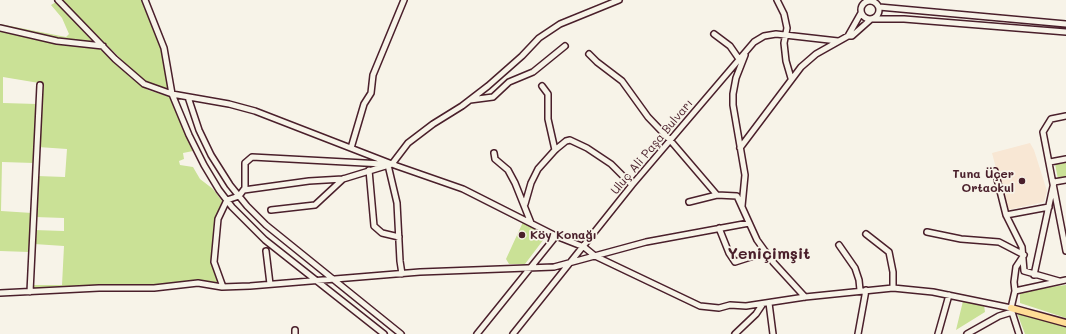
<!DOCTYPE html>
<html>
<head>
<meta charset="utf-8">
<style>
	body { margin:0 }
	canvas { display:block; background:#f7f3e8 }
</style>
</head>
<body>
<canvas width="1066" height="334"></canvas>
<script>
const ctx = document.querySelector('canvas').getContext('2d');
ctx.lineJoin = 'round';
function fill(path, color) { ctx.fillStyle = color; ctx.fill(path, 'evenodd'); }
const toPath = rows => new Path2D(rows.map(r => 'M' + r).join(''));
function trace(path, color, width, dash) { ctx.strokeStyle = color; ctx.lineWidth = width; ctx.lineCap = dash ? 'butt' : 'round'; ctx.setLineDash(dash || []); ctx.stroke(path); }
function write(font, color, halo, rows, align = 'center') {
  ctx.font = font + ' Mali,sans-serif'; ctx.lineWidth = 3.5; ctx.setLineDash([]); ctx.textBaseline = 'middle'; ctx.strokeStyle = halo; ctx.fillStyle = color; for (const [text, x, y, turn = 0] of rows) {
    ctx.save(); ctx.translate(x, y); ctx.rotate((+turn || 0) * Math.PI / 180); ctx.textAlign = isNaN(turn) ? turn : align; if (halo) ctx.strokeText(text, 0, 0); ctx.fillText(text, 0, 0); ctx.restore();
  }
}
fill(toPath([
	[1030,143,1034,150,1047,191,1044,202,1007,210,992,153]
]), '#f8e7d4');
fill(toPath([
	[62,0,141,0,160,42,169,89,151,84,139,77],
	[56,2,94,43,65,41,0,26,0,24,66,37,69,34,62,18,51,5],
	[0,30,58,43,99,48,131,78,148,90,170,97,193,151,183,153,184,159,179,161,180,165,193,167,200,179,213,189,222,201,215,228,213,250,219,283,195,280,154,286,35,290,33,288,33,285,62,285,64,246,34,244,34,230,64,231,64,218,35,217,37,176,65,177,67,149,38,147,39,83,3,77,3,103,37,104,34,163,2,162,1,211,32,213,29,252,0,251],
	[1066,162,1066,177,1058,179,1055,164],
	[523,222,547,235,525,264,509,264,506,259],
	[1066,285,1066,318,1020,303,1020,294,1035,289],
	[963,301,984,305,985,312,956,330],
	[1017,313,1066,327,1066,334,1025,334]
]), '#cae196');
const minor = toPath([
	[58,0,115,59,144,84,172,94,229,104,255,111,397,166,463,189,556,236,584,247,595,256,700,306,719,308,730,305,746,306,805,297,893,288,933,292,1011,308],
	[145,0,164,48,172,94,189,135,204,165,219,190,232,207,265,240,384,334],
	[777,0,784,14,787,28,784,43,786,61,791,78],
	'861 10a9 9 0 1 1 18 0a9 9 0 1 1-18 0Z',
	[879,7,1066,24],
	[873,19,904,19,1066,32],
	[0,28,57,41,103,46],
	[714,34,730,46,739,59],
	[848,36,861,13],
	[589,54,597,62,622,81,648,117,670,140,717,195,737,196,757,240,773,262,805,297],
	[542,86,548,94,548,119,555,150],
	[188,97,199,130,211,155,230,185,247,206,266,225,401,334],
	[470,100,493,97,509,82,533,72,565,46],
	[1066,116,1051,119,1043,132,1066,251],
	[351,148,364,104,371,93,373,75,404,0],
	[740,148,801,67,816,54,848,36,852,36,870,20],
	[494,153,495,159,508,170,515,183,531,223],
	[1050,162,1066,159],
	[388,165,397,203,400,261,402,274],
	[369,170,374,226,382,233,399,237],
	[995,171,1006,215,1022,247,1024,271,1059,281],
	[244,190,309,181,343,179,392,164,408,143,433,124,462,106,488,86,522,56,539,38,560,24,619,0],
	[689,202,717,195],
	[525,204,531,183,538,169,555,150,566,141,570,140,587,148,611,164,632,185],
	[742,206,745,175,733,105,733,94,736,78,745,55],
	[271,210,315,205,343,179],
	[1006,215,1049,207],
	[719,228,729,253,735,262,766,252],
	[927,232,961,239,999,242,1024,255,1016,267,1014,282,1015,291],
	[866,234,889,252,893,272,893,288],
	[839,245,855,268,859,280,860,290],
	[266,251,270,284],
	[1034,275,1054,182,1066,180],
	[223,287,214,262,218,219,227,200,239,196,245,188,245,163,252,157,383,164],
	[30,292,40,85],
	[0,293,99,288,154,288,198,283,222,287,250,286,420,272,554,267,646,242,749,223],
	[769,303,773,334],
	[1011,308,1015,291,1066,280],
	[1011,309,1019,334],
	[295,330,295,334],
	[477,334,556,236],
	[513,334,632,185,754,42,764,36,776,34,838,41],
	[735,334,756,314,762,305],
	[858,334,866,290],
	[938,334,949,295],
	[967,334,999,316,1012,312]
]);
const major = toPath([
	[1011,308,1066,323]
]);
trace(minor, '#4a1f2b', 8);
trace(major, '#4a1f2b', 9);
trace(minor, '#f7f3e8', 5);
trace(major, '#ffdd96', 6);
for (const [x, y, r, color] of [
	[1022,181,4,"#4a1f2b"],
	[522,235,4,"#4a1f2b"]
]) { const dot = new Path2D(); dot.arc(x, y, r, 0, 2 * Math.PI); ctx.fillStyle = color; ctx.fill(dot); trace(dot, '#f7f3e8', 1.5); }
write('12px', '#4a1f2b', '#f7f3e8', [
	["Uluç Ali Paşa Bulvarı",652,147,-50]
]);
write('bold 12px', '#4a1f2b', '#f7f3e8', [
	["Tuna Üçer",1014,174],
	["Ortaokul",1014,188],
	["Köy Konağı",530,235,"left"]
], 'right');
write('bold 16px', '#4a1f2b', '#f7f3e8', [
	["Yeniçimşit",769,254]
]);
</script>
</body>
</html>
